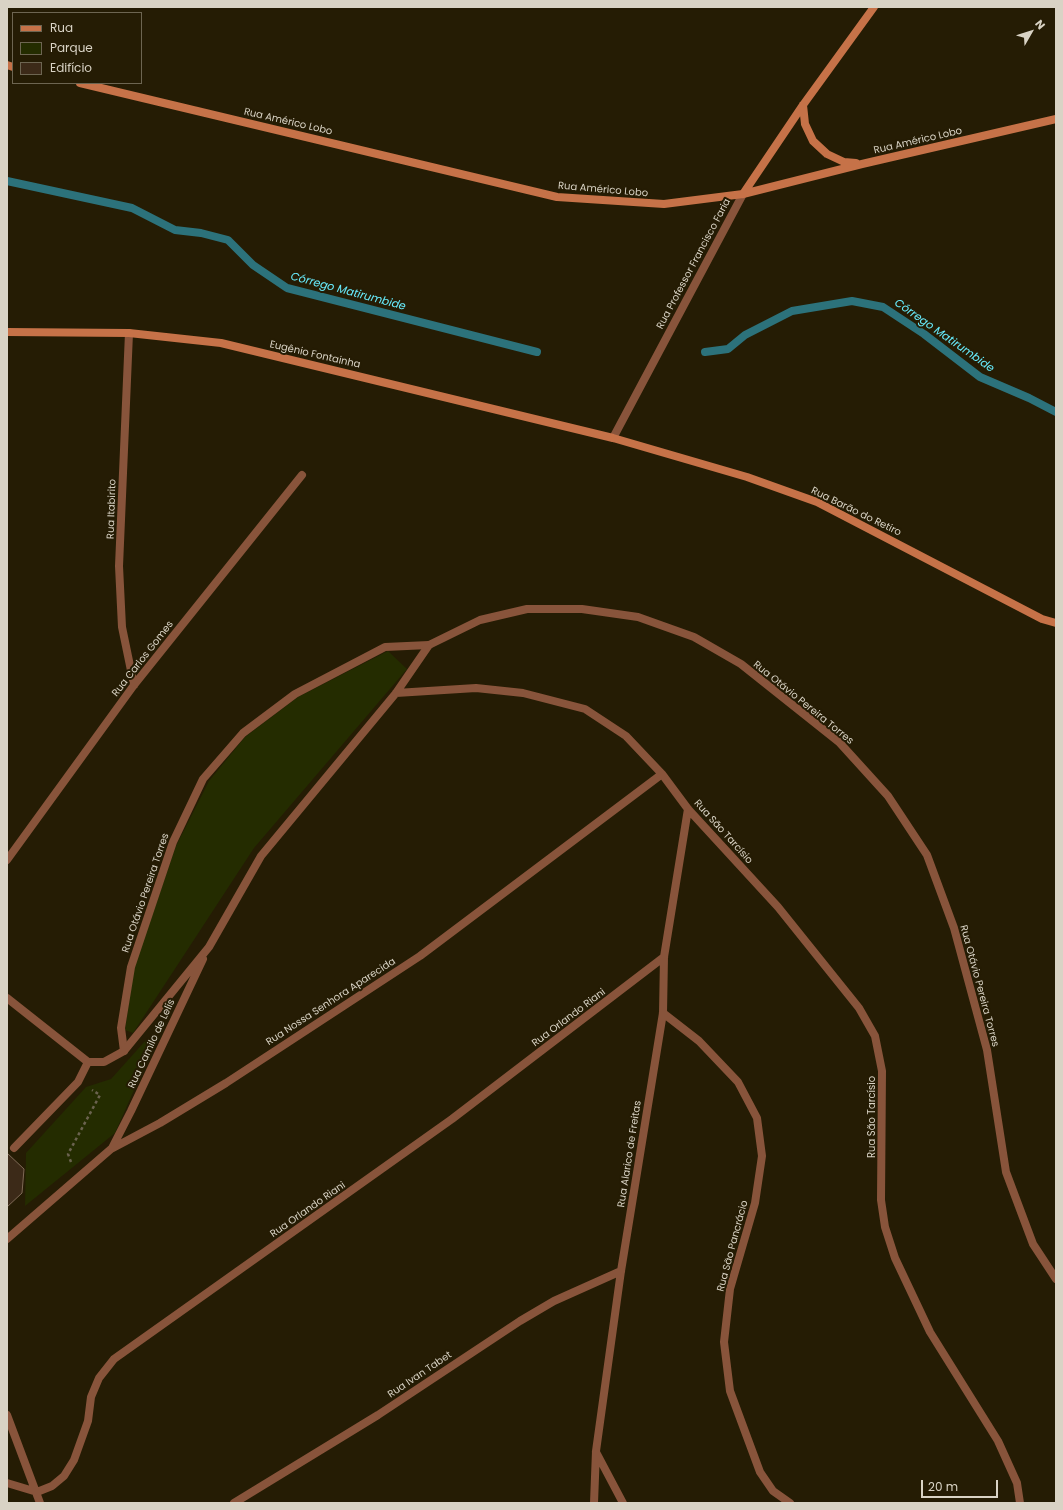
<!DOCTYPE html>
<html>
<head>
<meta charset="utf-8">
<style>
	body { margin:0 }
	#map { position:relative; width:1063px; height:1510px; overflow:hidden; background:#251c04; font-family:Poppins,sans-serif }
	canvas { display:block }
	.frame { position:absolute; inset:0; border:8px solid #d9d3c5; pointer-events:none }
	.legend { position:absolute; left:12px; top:12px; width:130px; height:72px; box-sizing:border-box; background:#251c04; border:1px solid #6d6551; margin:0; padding:5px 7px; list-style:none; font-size:12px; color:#d9d3c5 }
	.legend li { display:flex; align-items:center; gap:8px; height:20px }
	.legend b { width:20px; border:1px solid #6d6551 }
	.north { position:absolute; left:1011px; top:12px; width:40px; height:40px; -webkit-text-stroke:3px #251c04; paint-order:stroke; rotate:51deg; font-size:11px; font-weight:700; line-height:16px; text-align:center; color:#d9d3c5 }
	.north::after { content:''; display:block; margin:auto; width:14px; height:18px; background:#d9d3c5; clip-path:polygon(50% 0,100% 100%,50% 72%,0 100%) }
	.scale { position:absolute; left:921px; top:1480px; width:77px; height:18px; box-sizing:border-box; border:2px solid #d9d3c5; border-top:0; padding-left:5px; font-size:12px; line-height:14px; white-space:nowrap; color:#d9d3c5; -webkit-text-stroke:3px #251c04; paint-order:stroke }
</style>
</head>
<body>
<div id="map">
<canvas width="1063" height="1510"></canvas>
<div class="frame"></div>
<ul class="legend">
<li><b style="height:5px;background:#c67248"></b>Rua</li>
<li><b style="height:11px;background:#242c00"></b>Parque</li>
<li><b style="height:11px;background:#3c2a18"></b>Edifício</li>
</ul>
<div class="north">N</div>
<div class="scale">20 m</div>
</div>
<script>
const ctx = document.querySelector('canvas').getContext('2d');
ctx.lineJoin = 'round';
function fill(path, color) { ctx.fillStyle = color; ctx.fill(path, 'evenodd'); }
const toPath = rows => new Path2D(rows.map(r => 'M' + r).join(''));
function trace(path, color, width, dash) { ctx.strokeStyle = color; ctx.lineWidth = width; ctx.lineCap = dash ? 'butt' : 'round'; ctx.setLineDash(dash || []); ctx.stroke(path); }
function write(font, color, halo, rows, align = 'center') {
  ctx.font = font + ' Poppins,sans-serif'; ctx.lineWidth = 4; ctx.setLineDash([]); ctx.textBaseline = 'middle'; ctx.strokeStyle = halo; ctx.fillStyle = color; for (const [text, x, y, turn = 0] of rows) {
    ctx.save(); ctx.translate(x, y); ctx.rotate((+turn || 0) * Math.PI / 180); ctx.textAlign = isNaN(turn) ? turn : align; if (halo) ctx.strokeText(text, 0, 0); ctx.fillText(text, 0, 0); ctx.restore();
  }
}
fill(toPath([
	[388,651,407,669,254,848,133,1033,125,1030,134,967,176,846,209,781,245,737,298,697],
	[146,1040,154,1045,115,1133,25,1206,26,1153,86,1087,111,1079]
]), '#242c00');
trace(toPath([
	[7,181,132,208,175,230,201,233,228,240,253,265,287,288,537,352],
	[705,352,728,349,745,335,792,311,852,301,883,307,924,334,980,377,1029,398,1056,412]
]), '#2c727b', 8);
const building = toPath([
	[7,1153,24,1169,22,1193,7,1207,7,1153]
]);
fill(building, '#3c2a18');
trace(building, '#7f6a56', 1);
trace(toPath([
	[71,1162,68,1154,100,1095,92,1090]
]), '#6b634f', 2.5, [3, 3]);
trace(toPath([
	[124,1051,121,1028,131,967,173,842,203,779,243,733,295,694,385,647,429,645],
	[14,1148,78,1082,88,1062]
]), '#88543b', 8);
trace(toPath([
	[129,333,119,566,122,627,134,685],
	[613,438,743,194],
	[396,693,476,688,523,693,585,709,626,736,662,774,688,809,778,907,859,1008,875,1036,882,1071,881,1200,885,1227,895,1258,930,1332,998,1441,1017,1483,1020,1503],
	[7,860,134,685,302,475],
	[7,998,88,1062,104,1062,124,1051,209,947,261,856,396,693,429,645,480,620,527,609,582,609,638,617,694,637,741,664,839,742,888,796,927,855,954,928,987,1050,1006,1172,1033,1244,1056,1279],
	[663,1013,699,1041,738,1082,757,1118,762,1156,755,1203,730,1289,724,1342,730,1391,760,1472,773,1491,790,1503],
	[112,1148,131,1111,203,959],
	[7,1239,111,1149,160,1123,226,1083,420,956,662,774],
	[7,1415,40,1503],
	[596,1452,623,1503],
	[7,1483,37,1492,52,1486,64,1476,74,1460,88,1421,91,1397,99,1378,114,1359,452,1119,664,957],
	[234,1503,378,1415,520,1321,554,1301,621,1271],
	[594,1503,596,1451,621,1271,663,1013,664,957,688,809]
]), '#88543b', 8);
trace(toPath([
	[7,65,13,67],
	[80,83,557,197,664,204,743,194,862,164,1056,119],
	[803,105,805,124,813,141,827,154,844,162,856,163],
	[743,194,803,105,874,7],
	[7,332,129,333,221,343,613,438,747,477,817,502,1042,619,1056,623]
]), '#c67248', 8);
write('10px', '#d9d3c5', '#251c04', [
	["Rua Américo Lobo",288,122,13],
	["Rua Américo Lobo",918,141,-13],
	["Rua Américo Lobo",603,190,5],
	["Rua Professor Francisco Faria",694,264,-62],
	["Eugênio Fontainha",315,355,13],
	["Rua Itabirito",112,509,-88],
	["Rua Barão do Retiro",856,512,26],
	["Rua Carlos Gomes",143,659,-52],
	["Rua Otávio Pereira Torres",803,703,39],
	["Rua São Tarcísio",723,832,48],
	["Rua Otávio Pereira Torres",146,893,-71],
	["Rua Otávio Pereira Torres",979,986,75],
	["Rua Nossa Senhora Aparecida",331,1002,-33],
	["Rua Orlando Riani",569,1018,-37],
	["Rua Camilo de Lelis",152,1044,-65],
	["Rua São Tarcísio",872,1117,-90],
	["Rua Alarico de Freitas",630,1154,-81],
	["Rua Orlando Riani",308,1210,-35],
	["Rua São Pancrácio",733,1246,-75],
	["Rua Ivan Tabet",420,1375,-34]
]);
write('italic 11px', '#67ebfc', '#251c04', [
	["Córrego Matirumbide",348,292,15],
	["Córrego Matirumbide",944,336,35]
]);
</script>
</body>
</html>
